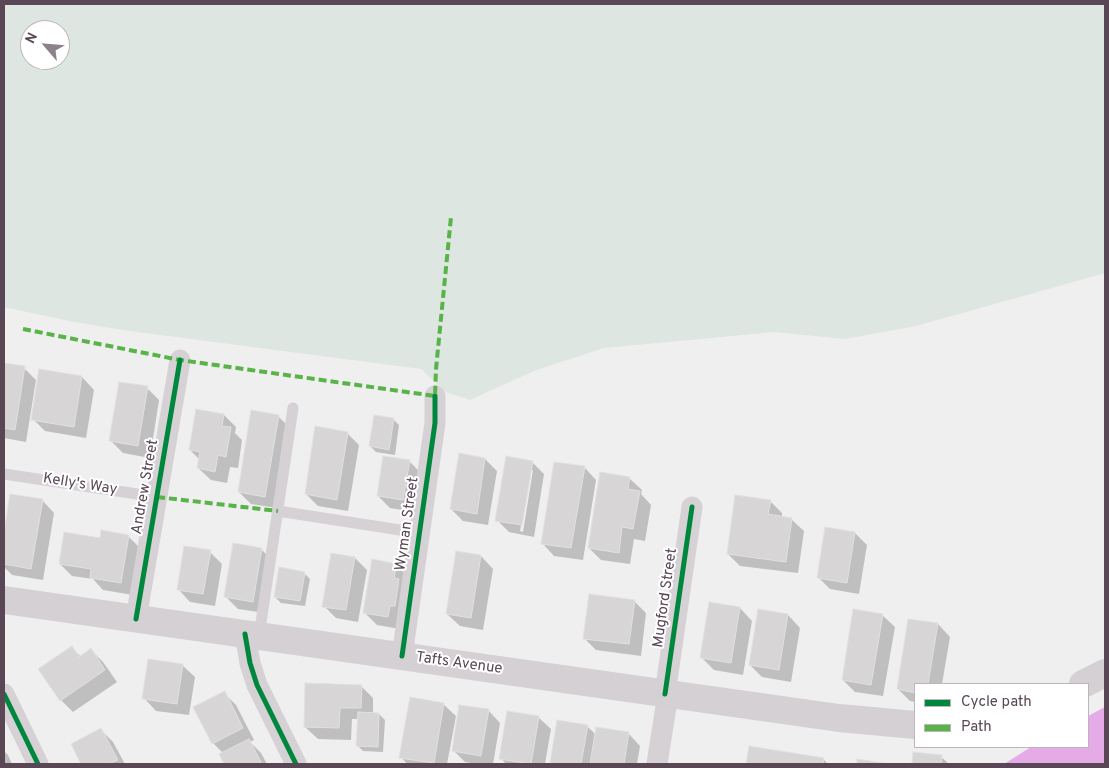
<!DOCTYPE html>
<html>
<head>
<meta charset="utf-8">
<style>
	body { margin:0 }
	#map { position:relative; width:1109px; height:768px; overflow:hidden; background:#eeefee; font-family:Overpass,sans-serif }
	canvas { display:block }
	.frame { position:absolute; inset:0; border:5px solid #594755; pointer-events:none }
	.legend { position:absolute; left:914px; top:683px; width:175px; height:65px; box-sizing:border-box; background:#fff; border:1px solid #bdb5bb; margin:0; padding:6px 9px; list-style:none; font-size:15px; color:#594755 }
	.legend li { display:flex; align-items:center; gap:10px; height:25px }
	.legend b { width:25px; border:1px solid #bdb5bb }
	.north { position:absolute; left:20px; top:20px; width:50px; height:50px; box-sizing:border-box; background:#fff; border:1px solid #bdb5bb; border-radius:50%; rotate:297deg; font-size:14px; font-weight:700; line-height:20px; text-align:center; color:#594755 }
	.north::after { content:''; display:block; margin:auto; width:18px; height:22px; background:#8d828b; clip-path:polygon(50% 0,100% 100%,50% 72%,0 100%) }
</style>
</head>
<body>
<div id="map">
<canvas width="1109" height="768"></canvas>
<div class="frame"></div>
<ul class="legend">
<li><b style="height:6px;background:#00873e"></b>Cycle path</li>
<li><b style="height:6px;background:#58b348"></b>Path</li>
</ul>
<div class="north">N</div>
</div>
<script>
const ctx = document.querySelector('canvas').getContext('2d');
ctx.lineJoin = 'round';
function fill(path, color) { ctx.fillStyle = color; ctx.fill(path, 'evenodd'); }
const toPath = rows => new Path2D(rows.map(r => 'M' + r).join(''));
function trace(path, color, width, dash) { ctx.strokeStyle = color; ctx.lineWidth = width; ctx.lineCap = dash ? 'butt' : 'round'; ctx.setLineDash(dash || []); ctx.stroke(path); }
function write(font, color, halo, rows, align = 'center') {
  ctx.font = font + ' Overpass,sans-serif'; ctx.lineWidth = 4; ctx.setLineDash([]); ctx.textBaseline = 'middle'; ctx.strokeStyle = halo; ctx.fillStyle = color; for (const [text, x, y, turn = 0] of rows) {
    ctx.save(); ctx.translate(x, y); ctx.rotate((+turn || 0) * Math.PI / 180); ctx.textAlign = isNaN(turn) ? turn : align; if (halo) ctx.strokeText(text, 0, 0); ctx.fillText(text, 0, 0); ctx.restore();
  }
}
fill(toPath([
	[4,4,331,4,339,5,1105,4,1105,273,916,326,845,339,774,332,604,348,536,370,470,400,446,392,421,369,130,331,74,322,4,307],
	[30,30,60,30,60,60,30,60]
]), '#dde6e1');
fill(toPath([
	[1105,707,1105,764,1004,764,1031,747,1088,747,1088,716]
]), '#e4abe7');
fill(toPath([
	[4,365,24,368,36,380,26,442,4,438],
	[40,371,82,377,94,390,86,438,45,431,33,419],
	[147,388,159,400,150,458,123,453,111,441],
	[224,415,236,427,235,433,242,440,238,468,230,467,227,483,211,480,198,468,200,460,190,450],
	[278,416,290,428,277,508,251,504,239,492],
	[393,419,399,425,395,455,376,452,370,446],
	[347,433,359,445,348,511,318,506,306,494],
	[485,459,497,471,488,525,463,521,451,509],
	[409,461,421,473,415,512,390,508,378,496],
	[532,462,544,474,534,537,509,532,497,520],
	[530,470,533,470,523,532,520,531],
	[584,467,596,480,583,560,554,556,542,543],
	[629,478,642,490,641,494,651,505,645,541,634,539,630,564,601,560,589,548],
	[42,500,54,513,43,580,12,575,4,567,4,523,6,525],
	[770,501,782,513,782,518,791,519,804,531,798,573,740,566,728,554],
	[855,533,867,545,859,594,830,589,818,577],
	[128,536,140,548,133,595,103,590,93,579,72,576,60,564,101,539],
	[261,549,273,561,265,613,238,609,226,597],
	[210,552,222,564,215,606,190,602,178,589],
	[481,556,493,569,483,630,460,626,447,614],
	[355,558,367,570,358,622,336,618,324,606],
	[396,565,408,577,400,629,377,625,365,613],
	[304,573,310,579,305,606,281,603,275,597],
	[634,601,646,613,641,656,596,650,584,638],
	[740,608,752,621,743,675,714,670,702,658],
	[759,611,788,615,800,628,791,682,762,677,750,665],
	[882,615,895,627,883,696,855,692,843,680],
	[938,624,950,637,942,684,915,684,915,702,910,701,898,689],
	[72,648,81,657,91,650,103,662,117,682,73,712,61,700,40,670],
	[182,665,195,677,189,715,156,711,144,698],
	[361,686,373,698,373,714,379,714,385,720,383,752,363,751,357,745,359,719,352,719,351,740,318,739,305,727],
	[224,693,236,705,254,740,250,742,261,753,267,764,225,764,220,755,223,753,213,743],
	[443,704,456,716,447,764,407,764,401,757],
	[488,710,500,723,493,764,476,764,465,762,453,750],
	[538,717,551,729,545,764,506,764,501,758],
	[587,726,596,735,628,733,640,746,637,764,554,764,552,762],
	[101,730,113,742,125,764,82,764,72,745],
	[750,747,823,759,828,764,748,764],
	[4,751,8,755,12,764,4,764],
	[915,753,941,757,947,762,947,764,913,764]
]), '#0003');
const building = toPath([
	[4,363,25,366,15,430,4,428,4,363],
	[39,369,82,376,74,427,31,420,39,369],
	[119,382,148,386,138,446,109,441,119,382],
	[196,409,224,414,222,426,231,427,226,457,218,455,215,472,197,468,200,452,189,450,196,409],
	[251,410,279,415,265,497,238,492,251,410],
	[374,415,394,418,389,450,369,446,374,415],
	[315,426,348,432,337,500,305,494,315,426],
	[459,453,485,458,477,514,450,509,459,453],
	[383,456,410,460,403,500,377,496,383,456],
	[506,456,533,461,522,525,495,521,506,456],
	[554,462,585,466,571,548,541,544,554,462],
	[600,472,630,477,628,489,640,491,633,529,622,527,619,553,588,548,600,472],
	[10,494,43,499,31,569,4,564,4,533,10,494],
	[735,495,771,500,768,514,792,518,786,562,727,554,735,495],
	[825,527,855,532,847,583,817,578,825,527],
	[101,530,129,535,121,583,90,578,91,569,59,564,64,532,100,538,101,530],
	[233,543,262,548,253,602,224,597,233,543],
	[184,546,211,550,203,594,177,590,184,546],
	[456,551,481,555,471,618,446,614,456,551],
	[331,553,355,557,346,610,322,607,331,553],
	[372,559,397,564,394,578,399,579,395,606,390,606,388,617,363,613,372,559],
	[279,567,305,572,300,601,274,597,279,567],
	[589,594,635,600,629,644,583,639,589,594],
	[709,602,740,607,731,663,700,658,709,602],
	[758,609,788,614,779,670,749,665,758,609],
	[853,609,883,614,871,685,842,680,853,609],
	[908,619,938,623,928,684,915,684,915,693,897,689,908,619],
	[72,646,79,657,91,648,105,670,60,701,38,669,72,646],
	[148,659,183,664,177,704,142,699,148,659],
	[305,683,362,685,361,708,340,708,339,728,304,727,305,683],
	[225,691,243,728,212,744,193,707,225,691],
	[410,697,444,703,434,763,399,758,410,697],
	[459,705,489,709,481,756,452,751,459,705],
	[507,711,539,716,531,764,499,759,507,711],
	[358,712,379,713,378,747,356,746,358,712],
	[557,720,588,725,581,764,561,764,550,763,557,720],
	[596,727,629,732,624,764,590,764,596,727],
	[101,728,118,760,108,764,81,764,71,744,101,728],
	[249,739,262,764,224,764,219,754,249,739],
	[749,746,824,758,823,764,746,764,749,746],
	[913,752,942,755,941,764,912,764,913,752],
	[857,759,889,764,857,764,857,759]
]);
fill(building, '#d7d5d6');
trace(building, '#e1e0e0', 1);
trace(toPath([
	[4,474,157,497],
	[278,511,419,533],
	[259,636,293,408]
]), '#d5d1d4', 11);
trace(toPath([
	[136,619,180,360],
	[245,634,250,663,257,685,296,764],
	[402,656,435,423,435,396],
	[4,694,38,764],
	[665,694,692,507],
	[657,764,668,694]
]), '#d5d1d4', 21);
trace(toPath([
	[4,600,839,718,915,725],
	[1083,684,1105,673]
]), '#d4d0d4', 28);
trace(toPath([
	[23,329,180,360,435,396,436,369,451,217],
	[157,497,278,511]
]), '#58b348', 4, [8, 4]);
trace(toPath([
	[136,619,180,360],
	[245,634,250,663,257,685,296,764],
	[402,656,435,423,435,396],
	[4,694,38,764],
	[665,694,692,507]
]), '#00873e', 5);
write('15px', '#594755', '#fff', [
	["Kelly's Way",80,485,9],
	["Andrew Street",146,487,-80],
	["Wyman Street",408,524,-82],
	["Mugford Street",666,598,-82],
	["Tafts Avenue",459,664,8]
]);
</script>
</body>
</html>
